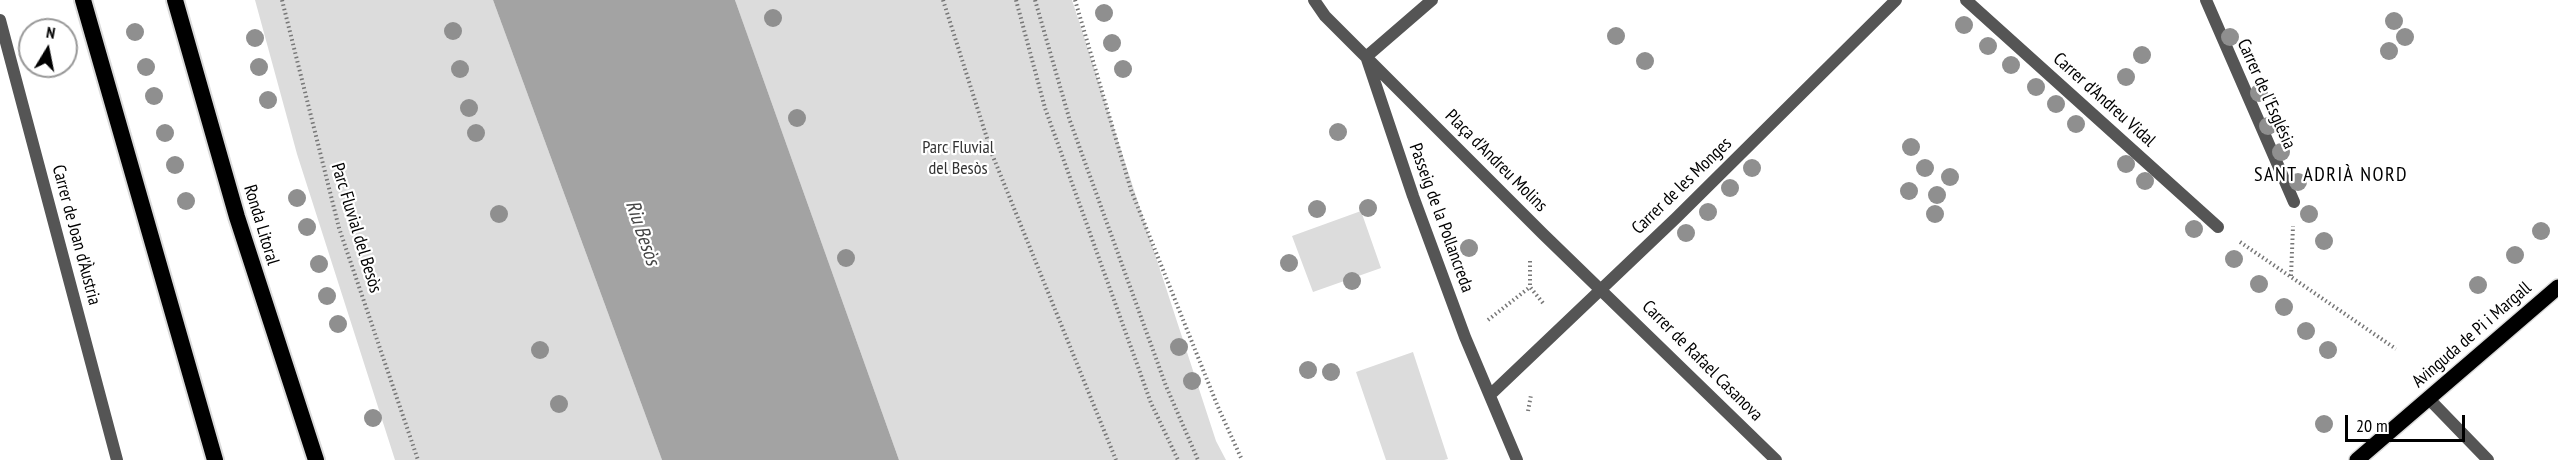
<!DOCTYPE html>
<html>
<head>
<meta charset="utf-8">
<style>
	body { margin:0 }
	#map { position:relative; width:2558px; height:460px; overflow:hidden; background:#fff; font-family:"PT Sans Narrow",sans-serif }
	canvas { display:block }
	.north { position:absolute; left:18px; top:18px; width:60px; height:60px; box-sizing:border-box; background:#fff; border:2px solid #999; border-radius:50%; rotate:10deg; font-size:16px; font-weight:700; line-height:24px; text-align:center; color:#000 }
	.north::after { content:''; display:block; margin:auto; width:21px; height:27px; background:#000; clip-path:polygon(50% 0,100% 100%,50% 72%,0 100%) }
	.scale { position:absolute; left:2345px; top:415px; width:120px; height:27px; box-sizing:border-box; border:3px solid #000; border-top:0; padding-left:8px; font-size:18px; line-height:21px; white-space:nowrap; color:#000; -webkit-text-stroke:4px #fff; paint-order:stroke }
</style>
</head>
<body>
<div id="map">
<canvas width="2558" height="460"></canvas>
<div class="north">N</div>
<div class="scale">20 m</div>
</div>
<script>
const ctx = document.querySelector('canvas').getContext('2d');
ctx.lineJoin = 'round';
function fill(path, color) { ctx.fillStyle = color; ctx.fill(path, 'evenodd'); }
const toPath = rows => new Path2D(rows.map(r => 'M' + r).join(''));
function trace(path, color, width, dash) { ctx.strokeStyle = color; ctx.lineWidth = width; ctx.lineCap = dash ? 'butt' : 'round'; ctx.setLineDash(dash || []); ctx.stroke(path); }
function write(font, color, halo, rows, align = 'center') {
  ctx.font = font + ' "PT Sans Narrow",sans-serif'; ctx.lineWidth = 4.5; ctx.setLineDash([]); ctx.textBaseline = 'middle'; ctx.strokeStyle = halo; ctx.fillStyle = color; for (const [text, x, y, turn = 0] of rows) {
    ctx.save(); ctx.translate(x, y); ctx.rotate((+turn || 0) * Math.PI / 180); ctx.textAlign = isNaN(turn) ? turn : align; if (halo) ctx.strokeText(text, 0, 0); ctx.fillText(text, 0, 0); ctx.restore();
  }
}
fill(toPath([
	[255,0,493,0,662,460,395,460,297,154],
	[735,0,1072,0,1216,441,1226,460,899,460],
	[1361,211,1381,268,1313,292,1292,236],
	[1413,352,1448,459,1444,460,1386,460,1356,372]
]), '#dcdcdc');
fill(toPath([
	[493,0,735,0,899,460,662,460]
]), '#a3a3a3');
const primary = toPath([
	[2357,460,2558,287]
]);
const trunk = toPath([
	[83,0,215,460],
	[175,0,237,217,316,460]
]);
trace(primary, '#dbdbdb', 18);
trace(trunk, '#dbdbdb', 20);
trace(toPath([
	[282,0,339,228,418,460],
	[943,0,992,154,1116,460],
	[1016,0,1045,108,1151,403,1178,460],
	[1035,0,1070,121,1166,386,1198,460],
	[1075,0,1131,190,1218,407,1242,460],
	[2240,242,2396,349],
	[1530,261,1530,287,1543,303],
	[2291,276,2293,226],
	[1488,320,1530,287],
	[1528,411,1531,395]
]), '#777', 4, [1.5, 3]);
trace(toPath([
	[1966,0,2218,227],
	[2206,0,2294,202]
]), '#555', 12);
trace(toPath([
	[1314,0,1325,16,1542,233,1776,460],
	[0,20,117,460],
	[1366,57,1432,0],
	[1367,59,1413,196,1465,337,1517,460],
	[1490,395,1676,218,1896,0],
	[2429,399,2488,460]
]), '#555', 12);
trace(primary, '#000', 15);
trace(trunk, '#000', 16);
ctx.fillStyle = '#8f8f8f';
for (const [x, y] of [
	[1104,13],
	[773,18],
	[2394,21],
	[1964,25],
	[453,31],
	[135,32],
	[1616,36],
	[2230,37],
	[2405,37],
	[255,38],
	[1112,43],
	[1988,46],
	[2389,51],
	[2142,55],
	[1645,61],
	[2011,65],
	[146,67],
	[259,67],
	[460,69],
	[1123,69],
	[2126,77],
	[2036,87],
	[2259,93],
	[154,96],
	[268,100],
	[2056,104],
	[469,108],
	[797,118],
	[2076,124],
	[2268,126],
	[1338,132],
	[165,133],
	[476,133],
	[1911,147],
	[2281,152],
	[2126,164],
	[175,165],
	[1752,168],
	[1925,168],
	[1950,177],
	[2145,181],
	[2298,182],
	[1730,188],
	[1909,191],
	[1937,195],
	[297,198],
	[186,201],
	[1368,208],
	[1317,209],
	[1708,212],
	[499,214],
	[1935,214],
	[2309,214],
	[307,227],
	[2194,229],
	[2541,231],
	[1686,233],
	[2324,241],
	[1469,248],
	[2515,255],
	[846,258],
	[2234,259],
	[1289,263],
	[319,264],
	[1352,281],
	[2259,284],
	[2478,285],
	[327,296],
	[2284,307],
	[338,324],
	[2306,331],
	[1179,347],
	[540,350],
	[2328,350],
	[1308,370],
	[1331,372],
	[1192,381],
	[559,404],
	[373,418],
	[2324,424]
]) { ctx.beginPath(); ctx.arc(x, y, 9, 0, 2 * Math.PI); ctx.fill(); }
write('18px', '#000', '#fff', [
	["Carrer de l'Església",2266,94,66],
	["Carrer d'Andreu Vidal",2104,100,42],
	["Plaça d'Andreu Molins",1496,161,45],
	["Carrer de les Monges",1682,186,-44],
	["Passeig de la Pollancreda",1441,218,70],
	["Ronda Litoral",261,225,73],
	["Parc Fluvial del Besòs",356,228,73],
	["Carrer de Joan d'Àustria",76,235,75],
	["Avinguda de Pi i Margall",2472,335,-41],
	["Carrer de Rafael Casanova",1702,361,45]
]);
write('18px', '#333', '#fff', [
	["Parc Fluvial",958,148],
	["del Besòs",958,169]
]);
ctx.letterSpacing = '1.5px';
write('20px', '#000', '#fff', [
	["SANT ADRIÀ NORD",2331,175]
]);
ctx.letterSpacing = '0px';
write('italic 20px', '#444', '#fff', [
	["Riu Besòs",642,233,71]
]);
</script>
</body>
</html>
